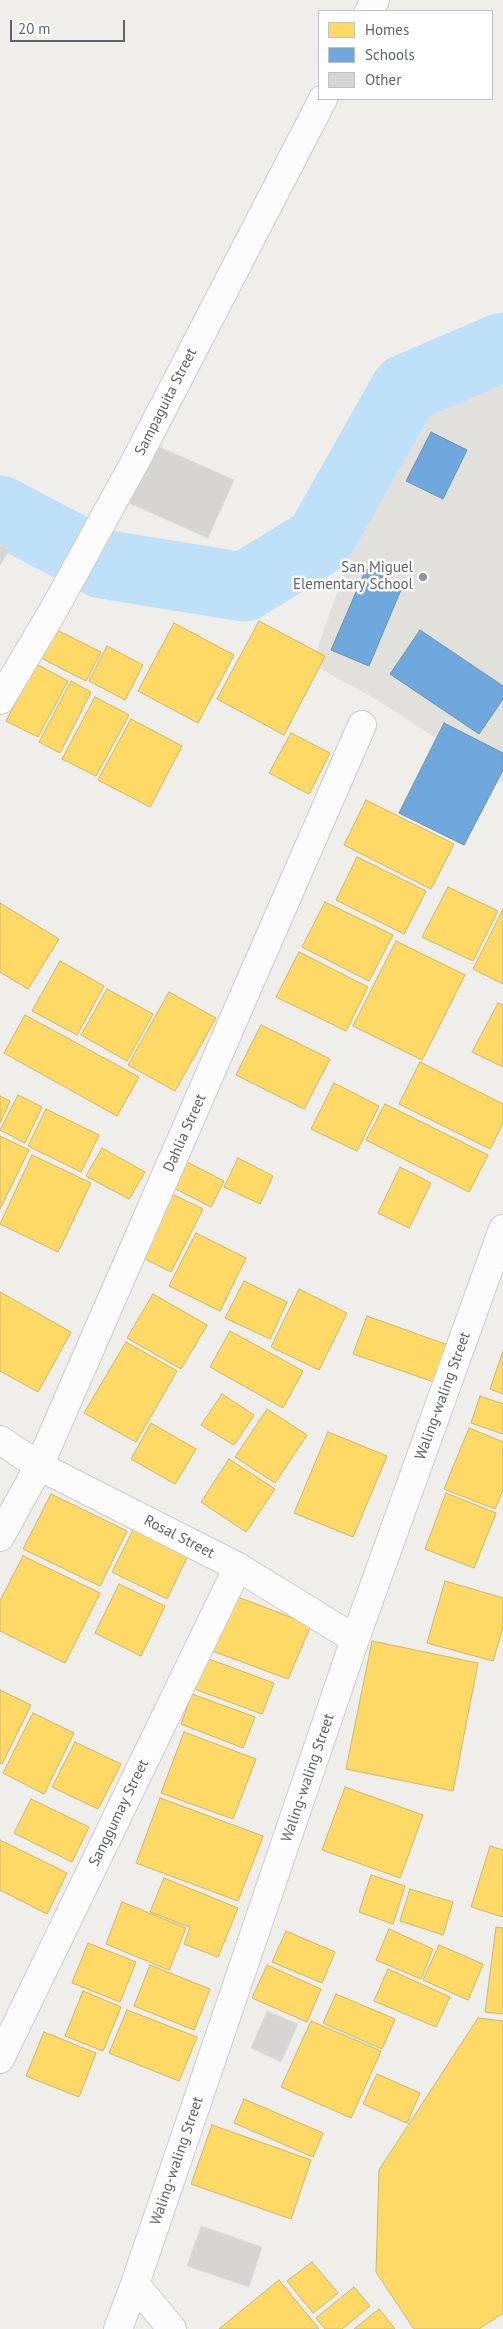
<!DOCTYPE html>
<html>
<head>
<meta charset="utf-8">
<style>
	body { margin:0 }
	#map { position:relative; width:503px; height:2329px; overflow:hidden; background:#efeeea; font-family:"PT Sans",sans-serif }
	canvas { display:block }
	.legend { position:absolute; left:318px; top:10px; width:175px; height:90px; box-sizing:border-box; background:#fff; border:1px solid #bfc1c3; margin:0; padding:6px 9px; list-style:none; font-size:15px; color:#5f6368 }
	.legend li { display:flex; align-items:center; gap:10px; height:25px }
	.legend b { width:25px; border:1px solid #bfc1c3 }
	.scale { position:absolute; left:10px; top:20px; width:115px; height:22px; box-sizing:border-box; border:2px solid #5f6368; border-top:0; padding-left:6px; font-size:15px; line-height:18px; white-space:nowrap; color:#5f6368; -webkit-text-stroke:4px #fff; paint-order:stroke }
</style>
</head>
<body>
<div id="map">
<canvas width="503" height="2329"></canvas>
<ul class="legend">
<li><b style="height:14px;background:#ffd966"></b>Homes</li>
<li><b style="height:14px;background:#6fa8dc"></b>Schools</li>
<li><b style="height:14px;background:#d6d5d3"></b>Other</li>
</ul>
<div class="scale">20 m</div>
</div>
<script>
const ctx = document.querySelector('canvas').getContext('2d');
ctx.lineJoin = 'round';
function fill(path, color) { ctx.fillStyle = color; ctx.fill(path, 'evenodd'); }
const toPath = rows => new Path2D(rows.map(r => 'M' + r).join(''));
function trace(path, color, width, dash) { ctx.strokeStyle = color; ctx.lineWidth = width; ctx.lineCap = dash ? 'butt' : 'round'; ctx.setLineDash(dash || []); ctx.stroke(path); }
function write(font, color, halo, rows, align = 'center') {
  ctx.font = font + ' "PT Sans",sans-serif'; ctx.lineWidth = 5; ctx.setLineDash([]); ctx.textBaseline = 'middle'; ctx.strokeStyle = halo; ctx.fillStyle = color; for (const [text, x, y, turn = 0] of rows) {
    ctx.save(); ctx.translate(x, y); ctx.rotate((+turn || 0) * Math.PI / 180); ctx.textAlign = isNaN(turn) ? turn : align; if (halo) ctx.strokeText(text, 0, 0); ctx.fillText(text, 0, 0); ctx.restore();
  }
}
fill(toPath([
	[503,374,503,782,379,701,312,664,373,490,443,398]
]), '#e2e0da');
const homes = toPath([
	[259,621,325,656,284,735,217,699,259,621],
	[174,623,234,655,198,723,138,691,174,623],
	[57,630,101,652,86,681,41,658,57,630],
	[107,646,143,665,125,700,89,681,107,646],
	[36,664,68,681,38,737,6,721,36,664],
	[71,681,91,692,60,753,39,742,71,681],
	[95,697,129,715,96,776,62,759,95,697],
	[131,719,182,746,150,807,98,780,131,719],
	[291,733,330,753,309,794,269,773,291,733],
	[366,800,454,844,431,889,344,845,366,800],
	[357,857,426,891,404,934,336,900,357,857],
	[448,887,498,911,473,961,422,937,448,887],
	[325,902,393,935,369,981,302,947,325,902],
	[0,903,59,939,28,989,0,972,0,903],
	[503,909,503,984,473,969,503,909],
	[396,941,465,975,422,1060,353,1026,396,941],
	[299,952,368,987,346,1031,276,997,299,952],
	[60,961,104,986,77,1035,32,1011,60,961],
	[107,989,153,1014,127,1061,81,1035,107,989],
	[169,992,216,1018,175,1091,128,1065,169,992],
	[498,1003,503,1005,503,1067,472,1052,498,1003],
	[25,1015,139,1077,117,1116,4,1053,25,1015],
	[261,1025,330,1059,304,1109,236,1075,261,1025],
	[420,1062,503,1104,503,1123,490,1149,399,1104,420,1062],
	[334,1083,379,1106,357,1151,311,1129,334,1083],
	[18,1095,42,1107,25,1143,0,1130,18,1095],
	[0,1096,10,1101,0,1123,0,1096],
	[385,1104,488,1155,469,1192,366,1140,385,1104],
	[46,1109,99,1135,81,1172,28,1146,46,1109],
	[0,1136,29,1150,0,1209,0,1136],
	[102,1148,145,1172,129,1199,86,1176,102,1148],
	[32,1155,91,1183,58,1252,0,1224,32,1155],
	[238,1158,273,1176,260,1204,224,1187,238,1158],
	[181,1159,224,1181,211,1207,168,1185,181,1159],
	[400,1167,431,1183,409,1228,378,1213,400,1167],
	[168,1192,203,1209,171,1272,137,1255,168,1192],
	[196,1233,246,1258,220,1311,169,1286,196,1233],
	[244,1281,287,1302,270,1339,225,1318,244,1281],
	[299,1289,347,1313,319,1370,271,1347,299,1289],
	[0,1292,71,1332,38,1392,0,1371,0,1292],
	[153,1294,207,1325,181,1369,127,1338,153,1294],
	[367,1316,448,1345,434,1382,353,1354,367,1316],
	[230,1331,303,1371,283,1408,210,1367,230,1331],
	[126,1342,177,1371,136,1442,84,1413,126,1342],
	[503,1351,503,1394,490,1389,503,1351],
	[222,1394,254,1415,234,1445,201,1425,222,1394],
	[480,1396,503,1404,503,1434,471,1423,480,1396],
	[267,1409,307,1435,275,1483,235,1457,267,1409],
	[151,1423,196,1449,175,1484,131,1459,151,1423],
	[469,1428,503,1442,503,1490,495,1509,444,1489,469,1428],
	[328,1432,387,1456,353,1537,294,1513,328,1432],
	[229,1459,275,1489,246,1532,201,1502,229,1459],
	[446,1493,496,1513,474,1568,425,1549,446,1493],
	[51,1494,127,1531,100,1586,23,1549,51,1494],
	[136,1524,190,1551,167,1599,112,1572,136,1524],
	[23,1556,100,1593,65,1663,0,1631,0,1601,23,1556],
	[445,1581,503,1598,503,1627,493,1661,427,1643,445,1581],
	[119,1584,165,1606,141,1656,95,1633,119,1584],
	[230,1594,311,1625,288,1679,207,1649,230,1594],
	[372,1641,478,1663,453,1791,346,1769,372,1641],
	[198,1655,274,1683,262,1714,186,1686,198,1655],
	[0,1690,31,1705,2,1764,0,1763,0,1690],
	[192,1694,255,1717,243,1748,181,1724,192,1694],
	[33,1713,74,1733,44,1794,3,1773,33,1713],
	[184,1732,256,1759,233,1819,161,1793,184,1732],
	[75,1742,121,1764,98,1809,52,1787,75,1742],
	[345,1787,423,1815,400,1878,322,1850,345,1787],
	[160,1798,263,1836,238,1901,136,1863,160,1798],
	[31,1799,89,1827,72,1862,14,1833,31,1799],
	[0,1840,67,1873,47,1914,0,1890,0,1840],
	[490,1846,503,1850,503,1917,471,1907,490,1846],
	[371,1875,405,1886,393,1924,359,1912,371,1875],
	[164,1878,238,1908,218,1957,184,1944,190,1927,150,1912,164,1878],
	[410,1889,453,1902,443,1935,400,1921,410,1889],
	[122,1902,186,1928,169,1970,106,1944,122,1902],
	[496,1927,503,1928,503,2014,485,2012,496,1927],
	[389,1929,433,1949,421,1979,376,1960,389,1929],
	[286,1931,335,1952,322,1983,272,1962,286,1931],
	[88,1943,136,1962,120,2002,72,1983,88,1943],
	[439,1945,483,1964,468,2000,423,1980,439,1945],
	[150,1965,210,1989,194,2030,134,2006,150,1965],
	[267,1965,321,1989,307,2022,252,1998,267,1965],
	[388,1969,450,1997,436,2027,374,2001,388,1969],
	[83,1991,121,2007,103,2051,65,2036,83,1991],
	[336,1994,395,2019,382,2049,323,2023,336,1994],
	[127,2010,197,2037,179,2081,109,2053,127,2010],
	[478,2018,503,2021,503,2313,479,2329,414,2329,376,2272,379,2170,478,2018],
	[311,2021,381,2051,351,2118,281,2087,311,2021],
	[44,2032,96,2053,79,2097,26,2076,44,2032],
	[377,2074,420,2093,407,2123,363,2104,377,2074],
	[244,2099,323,2133,313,2157,234,2123,244,2099],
	[212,2125,311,2160,291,2219,191,2184,212,2125],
	[312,2262,338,2293,313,2313,287,2281,312,2262],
	[279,2280,319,2329,219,2329,279,2280],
	[354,2287,370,2306,342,2329,325,2329,316,2318,354,2287],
	[379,2309,395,2329,354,2329,379,2309]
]);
fill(homes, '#ffd966');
trace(homes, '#cfb667', 1);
const schools = toPath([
	[431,432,467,450,443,499,406,481,431,432],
	[366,569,403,585,369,666,331,650,366,569],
	[420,630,503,686,503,699,479,734,390,674,420,630],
	[444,723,503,753,503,770,464,845,399,813,444,723]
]);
fill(schools, '#6fa8dc');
trace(schools, '#6a93b9', 1);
trace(toPath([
	[0,510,102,564,244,587,319,541,405,389,503,347]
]), '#bfe0f9', 69);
const building = toPath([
	[155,445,234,480,208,538,129,503,155,445],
	[0,545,9,550,0,565,0,545],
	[267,2011,298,2024,281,2062,251,2048,267,2011],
	[201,2226,262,2247,249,2287,187,2266,201,2226]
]);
fill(building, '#d6d5d3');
trace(building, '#deddd9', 1);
const minor = toPath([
	[369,11,375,0],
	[0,700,53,611,136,460,323,99],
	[0,1440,39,1466,238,1567,355,1639],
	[0,1537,39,1466,362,725],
	[0,2059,238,1567],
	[135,2284,172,2329],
	[118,2329,135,2284,355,1639,503,1229]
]);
trace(minor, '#cbcccc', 30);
trace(minor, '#fdfcfc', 28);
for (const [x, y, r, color] of [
	[423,577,5,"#919496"]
]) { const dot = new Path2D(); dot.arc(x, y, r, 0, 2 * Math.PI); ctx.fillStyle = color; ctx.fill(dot); trace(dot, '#fff', 2); }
write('15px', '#5f6368', '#fff', [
	["Sampaguita Street",166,402,-63],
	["Dahlia Street",185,1133,-66],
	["Waling-waling Street",443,1396,-70],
	["Rosal Street",179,1537,27],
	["Waling-waling Street",308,1778,-71],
	["Sanggumay Street",119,1813,-64],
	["Waling-waling Street",177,2161,-71]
]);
write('15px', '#5f6368', '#fff', [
	["San Miguel",413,568],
	["Elementary School",413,585]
], 'right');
</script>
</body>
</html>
